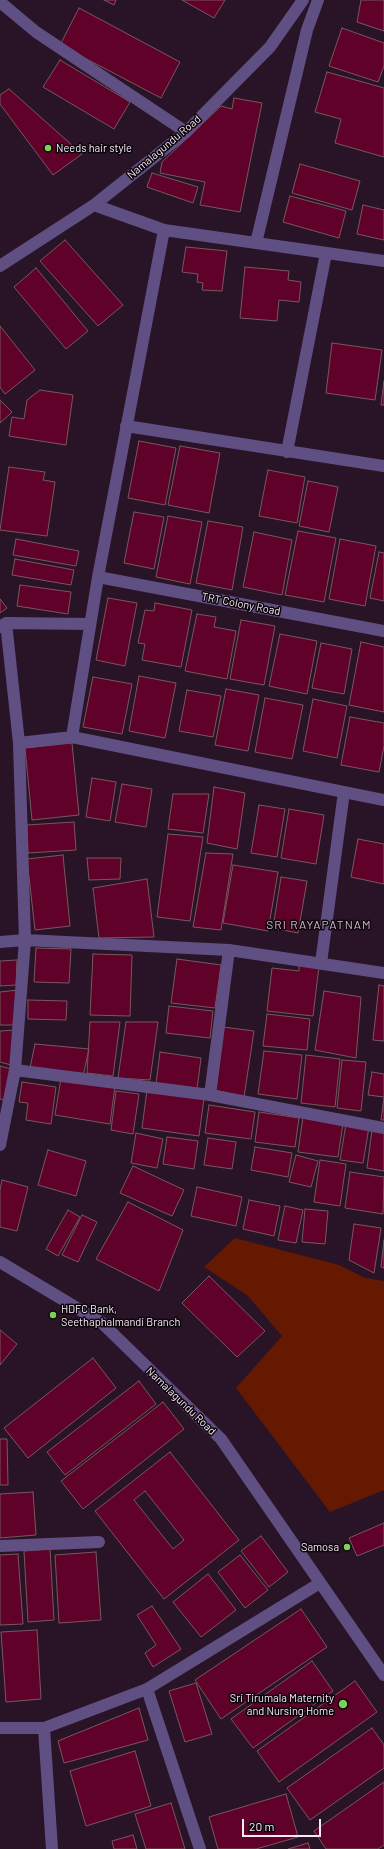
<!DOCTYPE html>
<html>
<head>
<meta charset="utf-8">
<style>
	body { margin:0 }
	#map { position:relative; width:384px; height:1849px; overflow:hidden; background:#291427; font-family:Barlow,sans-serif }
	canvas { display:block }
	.scale { position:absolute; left:242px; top:1819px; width:79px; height:18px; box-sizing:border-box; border:2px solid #f8e9f6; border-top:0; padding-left:5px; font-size:12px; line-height:14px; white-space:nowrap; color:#f8e9f6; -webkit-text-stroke:3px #0c050b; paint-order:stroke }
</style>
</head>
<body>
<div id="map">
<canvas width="384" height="1849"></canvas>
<div class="scale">20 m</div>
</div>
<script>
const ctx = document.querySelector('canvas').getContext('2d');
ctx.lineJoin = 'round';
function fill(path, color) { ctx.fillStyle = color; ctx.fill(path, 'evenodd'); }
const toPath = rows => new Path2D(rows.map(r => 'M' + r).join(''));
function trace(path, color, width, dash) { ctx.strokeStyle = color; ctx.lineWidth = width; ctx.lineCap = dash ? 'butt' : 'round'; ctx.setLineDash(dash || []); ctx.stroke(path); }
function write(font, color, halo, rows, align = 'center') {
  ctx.font = font + ' Barlow,sans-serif'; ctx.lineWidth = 3; ctx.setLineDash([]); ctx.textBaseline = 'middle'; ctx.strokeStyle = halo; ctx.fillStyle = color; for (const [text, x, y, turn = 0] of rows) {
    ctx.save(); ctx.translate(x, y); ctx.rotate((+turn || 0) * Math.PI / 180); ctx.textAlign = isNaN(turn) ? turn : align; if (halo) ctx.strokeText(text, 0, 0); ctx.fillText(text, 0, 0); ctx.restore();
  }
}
fill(toPath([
	[235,1238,339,1265,365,1278,384,1281,384,1490,330,1512,236,1388,282,1336,247,1295,204,1267]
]), '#651900');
const building = toPath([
	[104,0,116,0,114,5,104,0],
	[182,0,225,0,214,18,182,0],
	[361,0,384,0,384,31,357,22,361,0],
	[79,8,180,62,161,98,60,45,79,8],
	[342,28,384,43,384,66,378,82,329,66,342,28],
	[60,60,130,102,114,129,43,87,60,60],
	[327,72,384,88,384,157,335,143,341,119,315,112,327,72],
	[9,89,82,154,53,175,0,104,0,95,9,89],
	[234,98,262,103,240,212,200,205,205,182,160,173,162,162,221,106,232,109,234,98],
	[300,164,360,181,352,210,292,193,300,164],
	[152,173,198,187,193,203,147,187,152,173],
	[290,196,346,211,339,238,283,222,290,196],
	[363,205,384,210,384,240,357,234,363,205],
	[65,240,123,305,98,326,40,261,65,240],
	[186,247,227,251,222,291,202,290,203,283,197,282,198,274,182,272,186,247],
	[245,267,289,271,288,280,301,282,299,302,279,300,277,321,240,318,245,267],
	[36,268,88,331,66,349,14,287,36,268],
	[0,326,35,370,5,394,0,387,0,326],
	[332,343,382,350,375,400,326,393,332,343],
	[384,381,384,405,381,405,384,381],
	[40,390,73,395,66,445,9,436,12,417,24,419,27,400,40,390],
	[0,400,12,412,0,423,0,400],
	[139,441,176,448,165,505,128,498,139,441],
	[180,446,220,453,209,513,168,505,180,446],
	[9,467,45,472,43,480,55,482,47,536,0,530,9,467],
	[268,470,305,477,297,523,259,516,268,470],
	[308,481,338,487,329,532,299,526,308,481],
	[134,512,164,517,154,569,124,563,134,512],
	[168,516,202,522,190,584,156,577,168,516],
	[208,521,243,527,232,590,196,583,208,521],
	[298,531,336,538,324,602,285,595,298,531],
	[254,532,292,540,282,595,243,587,254,532],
	[16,539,79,551,76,566,13,555,16,539],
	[340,539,376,546,365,606,329,599,340,539],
	[379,552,384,553,384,601,370,598,379,552],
	[15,559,74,570,71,585,12,575,15,559],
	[20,585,71,592,68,614,17,606,20,585],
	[108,598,137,603,125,666,96,660,108,598],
	[0,599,7,608,0,613,0,599],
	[155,603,192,610,181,667,142,660,145,644,138,643,145,610,154,611,155,603],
	[197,614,216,617,214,627,236,631,227,679,185,671,197,614],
	[241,620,275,626,264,685,230,679,241,620],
	[280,634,317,641,307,694,269,686,280,634],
	[361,642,384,647,384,712,349,705,361,642],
	[321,643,352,649,344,694,312,688,321,643],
	[139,676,176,683,165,738,129,731,139,676],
	[93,677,132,684,122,734,83,727,93,677],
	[226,689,259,695,248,751,215,745,226,689],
	[187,690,221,696,213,737,179,731,187,690],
	[265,698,303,705,292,759,255,752,265,698],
	[313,699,347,706,337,758,303,751,313,699],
	[350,717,384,723,384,746,379,772,341,765,350,717],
	[72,743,79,815,32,820,25,748,72,743],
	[92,778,116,782,110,821,86,817,92,778],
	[122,784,152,789,146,827,115,822,122,784],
	[214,787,245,793,237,849,207,843,214,787],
	[173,794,209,794,203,833,168,829,173,794],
	[259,805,285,809,277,857,251,853,259,805],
	[289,809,324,815,316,864,281,858,289,809],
	[74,822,76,850,28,853,27,825,74,822],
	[168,834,203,837,190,921,157,917,168,834],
	[358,839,384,844,384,884,351,877,358,839],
	[206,853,233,854,221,930,193,927,206,853],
	[63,855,70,926,35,930,27,859,63,855],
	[87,858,121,858,120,879,89,880,87,858],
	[233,865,278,872,268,931,223,923,233,865],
	[281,877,307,881,298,933,273,928,281,877],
	[147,879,154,937,99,938,93,888,147,879],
	[36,948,71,949,69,983,34,982,36,948],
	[93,954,132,955,130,1016,90,1015,93,954],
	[177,959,221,965,215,1008,171,1003,177,959],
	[17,960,16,985,0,986,0,961,17,960],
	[299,964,319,966,313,1016,267,1011,272,968,299,971,299,964],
	[379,985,384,986,384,1041,373,1040,379,985],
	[18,990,13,1025,0,1025,0,992,18,990],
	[324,991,361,997,356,1058,315,1050,324,991],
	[28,1000,67,1001,66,1020,28,1019,28,1000],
	[169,1006,213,1011,210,1038,166,1033,169,1006],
	[267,1014,310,1019,307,1050,263,1046,267,1014],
	[90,1022,120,1022,113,1076,87,1073,90,1022],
	[126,1022,158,1022,150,1080,118,1078,126,1022],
	[223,1027,254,1031,244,1097,214,1090,223,1027],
	[15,1030,11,1065,0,1062,0,1031,15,1030],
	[35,1044,89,1049,83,1076,30,1068,35,1044],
	[264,1051,302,1055,297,1099,258,1094,264,1051],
	[160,1052,201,1058,197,1089,156,1084,160,1052],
	[306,1055,340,1059,335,1107,301,1103,306,1055],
	[342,1060,366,1062,361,1111,337,1108,342,1060],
	[0,1066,11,1069,4,1100,0,1099,0,1066],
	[372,1072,384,1074,384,1097,368,1095,372,1072],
	[61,1078,115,1086,110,1124,55,1115,61,1078],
	[22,1082,56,1087,51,1124,26,1120,28,1103,19,1102,22,1082],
	[147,1090,204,1098,199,1136,142,1128,147,1090],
	[116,1091,139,1094,133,1134,111,1130,116,1091],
	[384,1098,384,1120,381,1120,384,1098],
	[209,1105,255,1112,251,1139,205,1133,209,1105],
	[259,1112,299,1118,295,1147,255,1142,259,1112],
	[303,1117,343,1123,338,1157,298,1152,303,1117],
	[346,1124,369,1127,363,1163,340,1160,346,1124],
	[372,1130,384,1132,384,1171,367,1168,372,1130],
	[136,1133,163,1139,157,1168,131,1163,136,1133],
	[167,1137,198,1141,194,1169,163,1164,167,1137],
	[208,1138,236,1142,232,1169,204,1165,208,1138],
	[255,1147,292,1153,288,1177,251,1170,255,1147],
	[48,1150,86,1161,76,1196,38,1185,48,1150],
	[296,1155,318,1161,311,1187,289,1182,296,1155],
	[320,1160,346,1164,340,1206,314,1202,320,1160],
	[133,1166,184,1190,172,1216,120,1193,133,1166],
	[350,1172,384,1177,383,1214,345,1208,350,1172],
	[2,1180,28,1187,17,1231,0,1227,0,1190,2,1180],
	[197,1187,242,1197,236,1226,191,1216,197,1187],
	[249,1200,280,1206,274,1236,243,1229,249,1200],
	[128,1202,183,1230,159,1291,96,1259,128,1202],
	[285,1206,303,1210,296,1243,278,1240,285,1206],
	[305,1209,328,1211,325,1244,302,1242,305,1209],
	[68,1210,80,1217,58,1256,46,1249,68,1210],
	[82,1215,97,1222,78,1262,62,1255,82,1215],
	[354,1224,381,1228,374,1273,349,1260,354,1224],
	[384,1240,384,1268,381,1267,384,1240],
	[209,1276,265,1331,237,1357,182,1303,209,1276],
	[0,1330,17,1344,0,1365,0,1330],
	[93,1358,116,1388,28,1458,4,1428,93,1358],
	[139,1381,156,1404,65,1475,47,1452,139,1381],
	[163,1402,184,1429,83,1509,61,1481,163,1402],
	[0,1439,7,1439,8,1485,0,1485,0,1439],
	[170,1452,239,1540,164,1599,95,1511,170,1452],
	[145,1491,184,1540,173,1549,134,1500,145,1491],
	[33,1492,36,1535,0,1538,0,1494,33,1492],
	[384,1523,384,1545,357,1556,349,1538,384,1523],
	[261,1536,288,1572,269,1587,241,1551,261,1536],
	[50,1549,54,1620,28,1622,24,1551,50,1549],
	[96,1552,101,1620,59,1623,55,1555,96,1552],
	[18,1554,23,1624,0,1625,0,1555,18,1554],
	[240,1555,268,1590,245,1608,218,1572,240,1555],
	[208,1574,236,1610,201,1637,173,1602,208,1574],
	[152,1606,181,1649,153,1667,145,1653,156,1645,137,1615,152,1606],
	[301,1609,327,1647,221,1719,195,1680,301,1609],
	[37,1630,41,1699,6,1702,1,1632,37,1630],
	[312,1661,333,1691,253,1748,231,1719,312,1661],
	[355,1681,377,1712,279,1782,257,1751,355,1681],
	[196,1683,212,1734,185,1742,169,1691,196,1683],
	[139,1708,148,1740,64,1763,58,1741,139,1708],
	[372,1728,384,1745,384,1768,310,1820,287,1788,372,1728],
	[135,1751,151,1806,86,1826,70,1771,135,1751],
	[384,1782,384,1845,378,1849,326,1849,314,1831,384,1782],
	[286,1794,298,1837,256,1849,218,1849,209,1817,286,1794],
	[171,1803,185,1849,146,1849,135,1814,171,1803],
	[133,1835,137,1849,114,1849,112,1841,133,1835],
	[308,1843,310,1849,288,1849,308,1843]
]);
fill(building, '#5f0129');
trace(building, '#79575f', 1);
trace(toPath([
	[0,2,36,32,186,132],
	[94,205,164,230,98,577,72,737,384,800],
	[164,230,384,261],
	[256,243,307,30,318,0],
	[0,266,94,205,186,132,270,47,303,0],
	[126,426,384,466],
	[287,452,326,253],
	[98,577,384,631],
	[0,627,6,623,90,624],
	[19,743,72,737],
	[0,942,25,940,229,950,384,973],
	[321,963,344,792],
	[15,1070,210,1095,384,1128],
	[210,1095,229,950],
	[0,1145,15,1070,25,940,19,743,6,623],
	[0,1262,102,1323,221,1439,384,1675],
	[0,1546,99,1542],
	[147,1689,200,1849],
	[0,1728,44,1728,147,1689,320,1583],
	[44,1728,52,1849]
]), '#604f83', 12);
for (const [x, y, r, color] of [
	[48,148,4,"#7bd155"],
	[53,1315,4,"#7bd155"],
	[347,1547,4,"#7bd155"],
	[343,1704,5,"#7bd155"]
]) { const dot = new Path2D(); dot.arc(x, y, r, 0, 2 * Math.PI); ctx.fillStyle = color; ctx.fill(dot); trace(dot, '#0c050b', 1.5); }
write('11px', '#f8e9f6', '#0c050b', [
	["Namalagundu Road",164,147,-40],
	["TRT Colony Road",241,604,11],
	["Namalagundu Road",181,1401,44]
]);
write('11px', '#f8e9f6', '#0c050b', [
	["Needs hair style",56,148],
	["HDFC Bank,",61,1309],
	["Seethaphalmandi Branch",61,1322],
	["Samosa",339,1547,"right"],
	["Sri Tirumala Maternity",334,1698,"right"],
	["and Nursing Home",334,1711,"right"]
], 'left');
ctx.letterSpacing = '1px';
write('12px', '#d2b5cd', '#0c050b', [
	["SRI RAYAPATNAM",319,925]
]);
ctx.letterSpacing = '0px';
</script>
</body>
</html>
